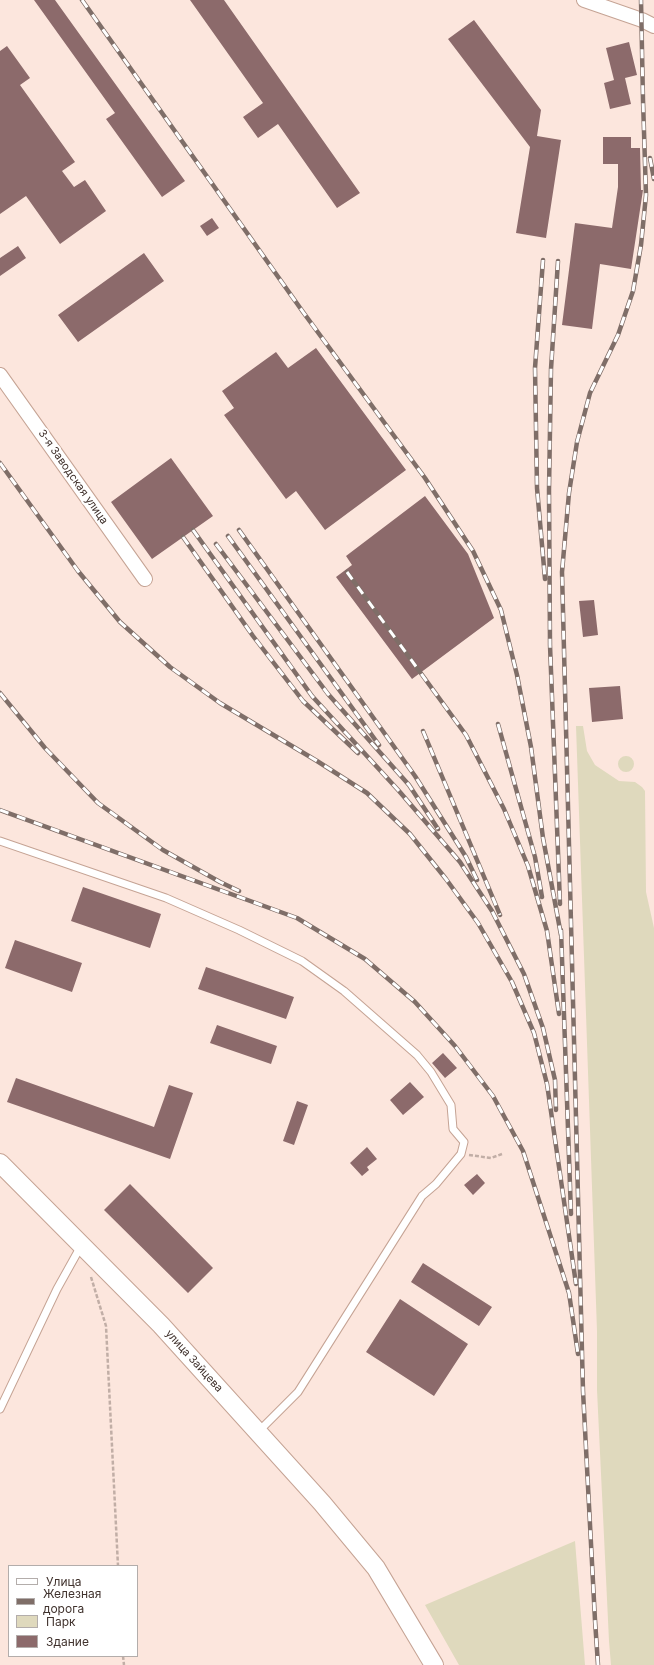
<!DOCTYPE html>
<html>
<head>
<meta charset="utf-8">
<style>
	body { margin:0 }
	#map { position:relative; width:654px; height:1665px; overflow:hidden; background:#fce6dd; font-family:Inter,sans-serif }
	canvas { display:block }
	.legend { position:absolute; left:8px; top:1565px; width:130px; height:92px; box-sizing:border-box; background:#fff; border:1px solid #b3adab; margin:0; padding:5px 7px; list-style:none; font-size:12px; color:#40322d }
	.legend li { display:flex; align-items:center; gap:8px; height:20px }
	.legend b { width:20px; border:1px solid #b3adab }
</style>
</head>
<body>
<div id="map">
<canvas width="654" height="1665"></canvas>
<ul class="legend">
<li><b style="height:5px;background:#fff"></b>Улица</li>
<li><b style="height:5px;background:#7f6e68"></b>Железная дорога</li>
<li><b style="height:11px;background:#dfd9bd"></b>Парк</li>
<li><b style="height:11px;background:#8c6a6b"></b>Здание</li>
</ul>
</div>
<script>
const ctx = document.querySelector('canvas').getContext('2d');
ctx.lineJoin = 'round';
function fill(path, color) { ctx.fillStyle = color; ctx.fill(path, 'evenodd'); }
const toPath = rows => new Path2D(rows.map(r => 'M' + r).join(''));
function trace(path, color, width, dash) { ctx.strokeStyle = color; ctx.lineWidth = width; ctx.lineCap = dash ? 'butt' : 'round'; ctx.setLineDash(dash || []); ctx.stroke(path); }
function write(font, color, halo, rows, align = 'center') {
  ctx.font = font + ' Inter,sans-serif'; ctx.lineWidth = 4; ctx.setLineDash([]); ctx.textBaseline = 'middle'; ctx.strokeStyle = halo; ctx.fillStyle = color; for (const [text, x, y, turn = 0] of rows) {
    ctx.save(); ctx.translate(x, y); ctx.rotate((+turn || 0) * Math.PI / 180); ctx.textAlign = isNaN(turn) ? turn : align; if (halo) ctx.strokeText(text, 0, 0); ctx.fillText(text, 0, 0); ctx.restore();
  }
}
fill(toPath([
	[576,726,583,726,587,751,595,765,619,781,635,782,642,787,645,791,646,892,654,928,654,1665,611,1665,609,1641,597,1390,597,1331],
	'618 764a8 8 0 1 1 16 0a8 8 0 1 1-16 0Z',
	[575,1541,585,1665,459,1665,425,1605]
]), '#dfd9bd');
fill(toPath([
	[34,0,55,0,185,181,162,197,106,119,115,113],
	[190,0,224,0,360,193,337,208,278,124,258,138,243,117,263,103],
	[474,20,541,110,537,136,561,140,546,238,516,233,530,147,448,39],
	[629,42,637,75,625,78,631,104,610,109,604,83,614,80,606,48],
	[7,46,30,78,20,85,75,162,62,171,74,187,85,180,106,211,60,244,26,196,0,214,0,51],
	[603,137,631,137,631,148,640,148,641,190,643,190,631,269,600,264,592,329,562,325,575,223,612,228,618,187,618,164,603,164],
	[212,218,219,228,207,236,200,226],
	[18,246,26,258,0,276,0,258],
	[144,253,164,281,78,342,58,315],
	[316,348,406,470,325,530,296,491,286,499,224,415,234,408,222,391,276,352,288,368],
	[171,458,213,516,152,559,111,502],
	[425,496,468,554,494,618,412,679,336,577,352,565,346,556],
	[594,600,598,635,583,637,579,601],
	[620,686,623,719,592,722,589,688],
	[83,887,161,914,150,948,71,921],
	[15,940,82,963,72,992,5,968],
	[206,967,294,997,286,1019,198,989],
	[217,1025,277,1046,271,1064,210,1043],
	[443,1053,457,1068,445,1078,432,1063],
	[16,1078,154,1127,169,1085,193,1093,170,1159,7,1102],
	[410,1082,424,1097,403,1115,390,1100],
	[297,1101,308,1105,294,1145,283,1141],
	[367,1147,377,1159,367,1167,369,1170,362,1176,350,1163],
	[477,1174,485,1183,473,1195,464,1185],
	[130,1184,213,1268,188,1293,104,1210],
	[423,1263,492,1307,479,1326,411,1282],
	[400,1299,468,1344,434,1396,366,1352]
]), '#8c6a6b');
const service = toPath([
	[0,841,166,898,239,930,302,961,344,991,417,1055,431,1072,451,1105,453,1129,464,1142,461,1154,436,1184,422,1196,298,1392,258,1432],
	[0,1409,57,1289,81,1246]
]);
const minor = toPath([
	[584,0,642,20,654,26],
	[0,375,145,579]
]);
const tertiary = toPath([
	[0,1163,161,1325,322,1503,376,1568,434,1665]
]);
trace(service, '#c5a394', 9);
trace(minor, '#c5a394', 16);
trace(tertiary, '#c5a394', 20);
trace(toPath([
	[469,1155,491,1158,502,1154],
	[91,1277,106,1326,118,1566],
	[123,1656,124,1665]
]), '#c1aea6', 2.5, [4, 2]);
trace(service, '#fff', 7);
trace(minor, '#fff', 14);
trace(tertiary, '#fff', 18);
const rail = toPath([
	[82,0,303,312,425,478,473,551,501,610,517,675,531,747,543,838,561,935],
	[650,158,654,179],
	[543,260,535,368,537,488,545,579],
	[558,261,551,369,549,490,550,645,560,904],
	[0,463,78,571,120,622,170,667,220,703,317,761,367,793,410,834,446,879,478,923,512,982,534,1033,547,1084,576,1284],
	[193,530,312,696,399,791,460,862,492,911,524,974,543,1028,555,1080,556,1110],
	[239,530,415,776,466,857,477,880],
	[228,536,379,745],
	[183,537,253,636,303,701,358,753],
	[216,544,328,694,409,785,438,829],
	[347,572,466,735,504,809,528,866,547,931,559,1014],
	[0,693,45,748,98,803,163,850,220,882,239,891],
	[498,724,535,857,542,897],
	[423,731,500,915],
	[0,810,297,918,365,959,415,1002,455,1046,493,1096,523,1151,569,1293,578,1354],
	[561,930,571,1214],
	[598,1665,595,1620,583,1391,562,572,569,493,577,442,590,393,618,335,633,291,641,245,646,195,643,100,641,0]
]);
trace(rail, '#7f6e68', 4.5);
trace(rail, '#fff', 3, [9]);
write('11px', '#40322d', '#fff', [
	["3-я Заводская улица",73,477,55],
	["улица Зайцева",194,1361,48]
]);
</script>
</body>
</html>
